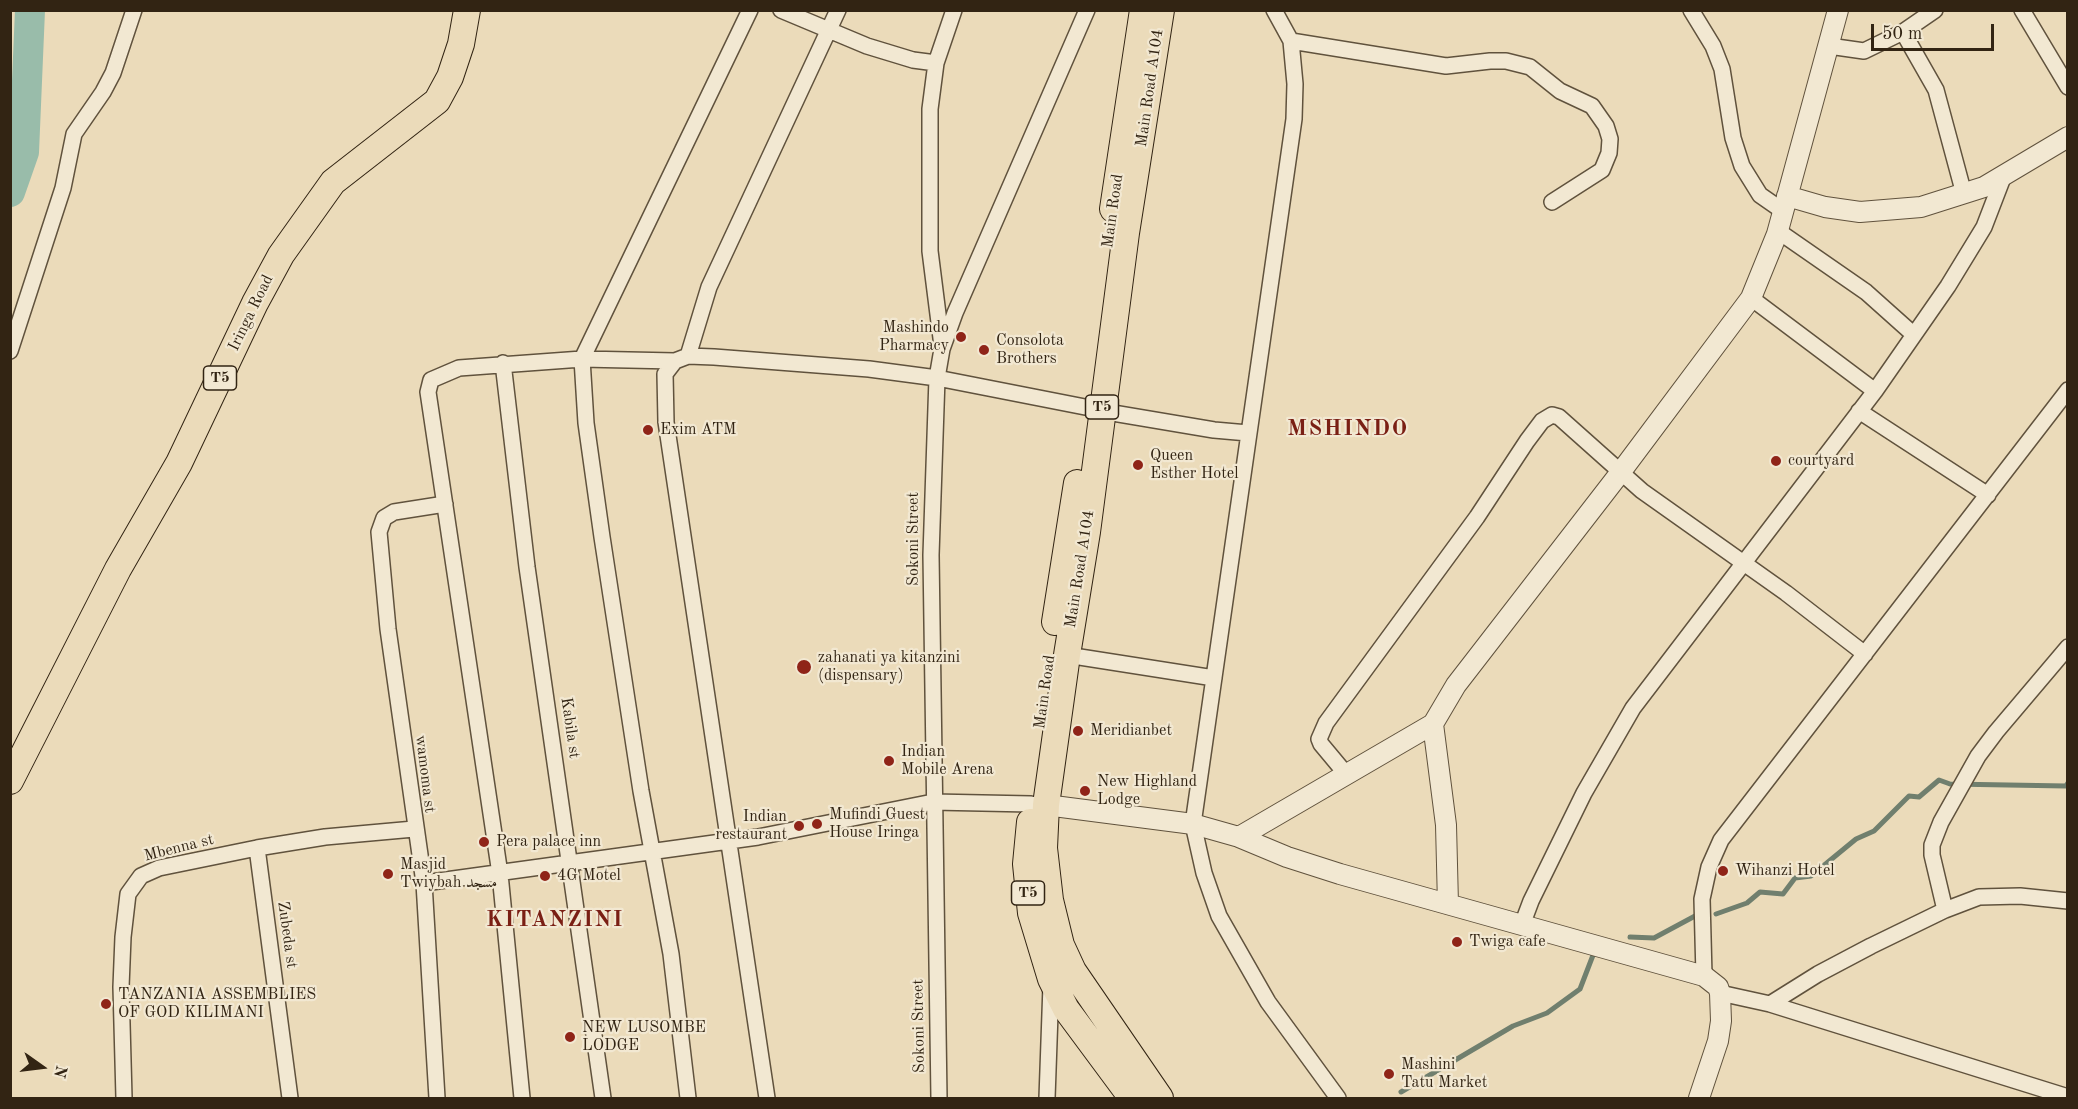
<!DOCTYPE html>
<html>
<head>
<meta charset="utf-8">
<style>
	body { margin:0 }
	#map { position:relative; width:2078px; height:1109px; overflow:hidden; background:#ebdbba; font-family:"Old Standard TT",serif }
	canvas { display:block }
	.frame { position:absolute; inset:0; border:12px solid #322413; pointer-events:none }
	.north { position:absolute; left:12px; top:1037px; width:60px; height:60px; -webkit-text-stroke:4px #f2e8d2; paint-order:stroke; rotate:104deg; font-size:16px; font-weight:700; line-height:24px; text-align:center; color:#322413 }
	.north::after { content:''; display:block; margin:auto; width:21px; height:27px; background:#322413; clip-path:polygon(50% 0,100% 100%,50% 72%,0 100%) }
	.scale { position:absolute; left:1871px; top:24px; width:123px; height:27px; box-sizing:border-box; border:3px solid #322413; border-top:0; padding-left:8px; font-size:18px; line-height:21px; white-space:nowrap; color:#322413; -webkit-text-stroke:4px #f2e8d2; paint-order:stroke }
</style>
</head>
<body>
<div id="map">
<canvas width="2078" height="1109"></canvas>
<div class="frame"></div>
<div class="north">N</div>
<div class="scale">50 m</div>
</div>
<script>
const ctx = document.querySelector('canvas').getContext('2d');
ctx.lineJoin = 'round';
const toPath = rows => new Path2D(rows.map(r => 'M' + r).join(''));
function trace(path, color, width, dash) { ctx.strokeStyle = color; ctx.lineWidth = width; ctx.lineCap = dash ? 'butt' : 'round'; ctx.setLineDash(dash || []); ctx.stroke(path); }
function write(font, color, halo, rows, align = 'center') {
  ctx.font = font + ' "Old Standard TT",Amiri,serif'; ctx.lineWidth = 4.5; ctx.setLineDash([]); ctx.textBaseline = 'middle'; ctx.strokeStyle = halo; ctx.fillStyle = color; for (const [text, x, y, turn = 0] of rows) {
    ctx.save(); ctx.translate(x, y); ctx.rotate((+turn || 0) * Math.PI / 180); ctx.textAlign = isNaN(turn) ? turn : align; if (halo) ctx.strokeText(text, 0, 0); ctx.fillText(text, 0, 0); ctx.restore();
  }
}
trace(toPath([
	[1716,914,1747,903,1760,892,1783,894,1795,878,1811,876,1856,839,1874,831,1909,796,1919,797,1939,780,1950,784,2066,786,2068,783],
	[1630,937,1654,938,1695,916],
	[1401,1092,1513,1026,1547,1013,1580,989,1595,950]
]), '#707f6e', 5);
trace(toPath([
	[10,192,24,152,30,10]
]), '#99bcaa', 30);
const minor = toPath([
	[781,10,867,46,913,60,936,63],
	[1274,10,1291,41,1295,84,1294,119,1193,824,1204,873,1219,916,1268,1002,1338,1098],
	[1691,10,1713,46,1722,69,1733,138,1742,166,1760,195,1783,211],
	[2022,10,2068,87],
	[1903,32,1936,90,1964,194],
	[1291,41,1446,66,1490,61,1506,61,1530,67,1560,91,1592,106,1606,126,1610,139,1609,153,1602,170,1552,202],
	[1829,46,1864,51,1903,32,1935,10],
	[1778,231,1866,292,1913,334],
	[1751,298,1875,391],
	[942,346,930,251,930,109,936,63,954,10],
	[10,351,63,188,74,134,103,92,113,73,134,10],
	[688,356,709,287,838,10],
	[503,363,527,567,603,1098],
	[1101,411,1214,430,1248,433],
	[1859,411,1988,495],
	[1067,655,1214,678],
	[1346,774,1321,744,1319,739,1326,723,1477,517,1527,441,1542,421,1552,415,1559,417,1642,491,1786,593,1865,654],
	[257,848,290,1098],
	[424,883,758,837,933,802,1031,804],
	[1945,910,1932,855,1932,845,1941,822,1978,756,1996,732,2068,647],
	[1522,925,1531,901,1584,793,1633,708,1875,391,1948,286,1984,227,2004,175],
	[1704,976,1702,899,1709,867,1721,840,2068,390],
	[1720,993,1770,1004,2068,1097],
	[1770,1004,1818,974,1871,946,1945,910,1979,897,2020,896,2068,901],
	[124,1098,121,987,123,937,128,894,141,876,159,868,257,848,325,837,414,829],
	[437,1098,424,883,388,629,379,532,384,518,394,512,445,504],
	[522,1098,500,874,428,392,431,380,459,368,582,359,675,361],
	[688,1098,671,954,641,791,602,537,586,423,582,359,750,10],
	[767,1098,666,422,665,374,675,361,688,356,714,357,869,369,937,378,1085,407],
	[939,1098,931,555,937,378,942,349,955,313,1087,10],
	[1047,1098,1051,985]
]);
const tertiary = toPath([
	[1787,196,1825,207,1860,212,1921,207,1984,187,2068,137],
	[1046,805,1193,824,1239,837,1287,857,1340,874,1704,976,1718,987,1720,993,1721,1021,1718,1041,1699,1098],
	[1239,837,1433,724],
	[1448,904,1446,825,1433,724,1456,685,1620,473,1751,298,1777,234,1838,10]
]);
const trunk = toPath([
	[1113,209,1143,10],
	[1055,622,1077,483],
	[10,781,118,569,179,463,255,303,281,255,333,182,437,101,450,77,461,44,467,10],
	[1030,822,1026,864,1031,913,1051,979,1066,1009,1132,1098],
	[1160,1098,1073,971,1061,945,1050,900,1044,848,1046,805,1067,655,1087,532,1126,233,1161,10]
]);
trace(minor, '#60523d', 18);
trace(tertiary, '#60523d', 22);
trace(trunk, '#322413', 28);
trace(minor, '#f2e8d2', 15);
trace(tertiary, '#f2e8d2', 20);
trace(trunk, '#ebdbba', 26);
for (const [x, y, r, color] of [
	[961,337,6,"#8f2418"],
	[984,350,6,"#8f2418"],
	[648,430,6,"#8f2418"],
	[1776,461,6,"#8f2418"],
	[1138,465,6,"#8f2418"],
	[804,667,8,"#8f2418"],
	[1078,731,6,"#8f2418"],
	[889,761,6,"#8f2418"],
	[1085,791,6,"#8f2418"],
	[817,824,6,"#8f2418"],
	[799,826,6,"#8f2418"],
	[484,842,6,"#8f2418"],
	[1723,871,6,"#8f2418"],
	[388,874,6,"#8f2418"],
	[545,876,6,"#8f2418"],
	[1457,942,6,"#8f2418"],
	[106,1004,6,"#8f2418"],
	[570,1037,6,"#8f2418"],
	[1389,1074,6,"#8f2418"]
]) { const dot = new Path2D(); dot.arc(x, y, r, 0, 2 * Math.PI); ctx.fillStyle = color; ctx.fill(dot); trace(dot, '#f2e8d2', 2); }
for (const [x, y, w] of [
	[220,378,33],
	[1102,407,33],
	[1028,893,33]
]) { const box = new Path2D(); box.roundRect(x - w / 2, y - 12, w, 24, 4.5); ctx.fillStyle = '#f2e8d2'; ctx.fill(box); trace(box, '#322413', 1.5); }
write('bold 15px', '#322413', null, [
	["T5",220,378],
	["T5",1102,407],
	["T5",1028,893]
]);
write('16px', '#322413', '#f2e8d2', [
	["Main Road A104",1150,88,-82],
	["Main Road",1113,211,-82],
	["Iringa Road",251,313,-64],
	["Sokoni Street",914,539,-90],
	["Main Road A104",1080,569,-81],
	["Main Road",1045,692,-82],
	["Kabila st",570,728,82],
	["wamoma st",425,774,83],
	["Mbenna st",179,848,-14],
	["Zubeda st",287,935,82],
	["Sokoni Street",919,1026,-91]
]);
write('16px', '#322413', '#f2e8d2', [
	["Mashindo",949,328,"right"],
	["Pharmacy",949,346,"right"],
	["Consolota",996,341],
	["Brothers",996,359],
	["Exim ATM",660,430],
	["Queen",1150,456],
	["Esther Hotel",1150,474],
	["courtyard",1788,461],
	["zahanati ya kitanzini",818,658],
	["(dispensary)",818,676],
	["Meridianbet",1090,731],
	["Indian",901,752],
	["Mobile Arena",901,770],
	["New Highland",1097,782],
	["Lodge",1097,800],
	["Mufindi Guest",829,815],
	["House Iringa",829,833],
	["Indian",787,817,"right"],
	["restaurant",787,835,"right"],
	["Pera palace inn",496,842],
	["Masjid",400,865],
	["Twiybah مسجد",400,883],
	["Wihanzi Hotel",1735,871],
	["4G Motel",557,876],
	["Twiga cafe",1469,942],
	["TANZANIA ASSEMBLIES",118,995],
	["OF GOD KILIMANI",118,1013],
	["NEW LUSOMBE",582,1028],
	["LODGE",582,1046],
	["Mashini",1401,1065],
	["Tatu Market",1401,1083]
], 'left');
ctx.letterSpacing = '1.5px';
write('bold 22px', '#7a1f14', '#f2e8d2', [
	["MSHINDO",1348,429],
	["KITANZINI",555,920]
]);
ctx.letterSpacing = '0px';
</script>
</body>
</html>
